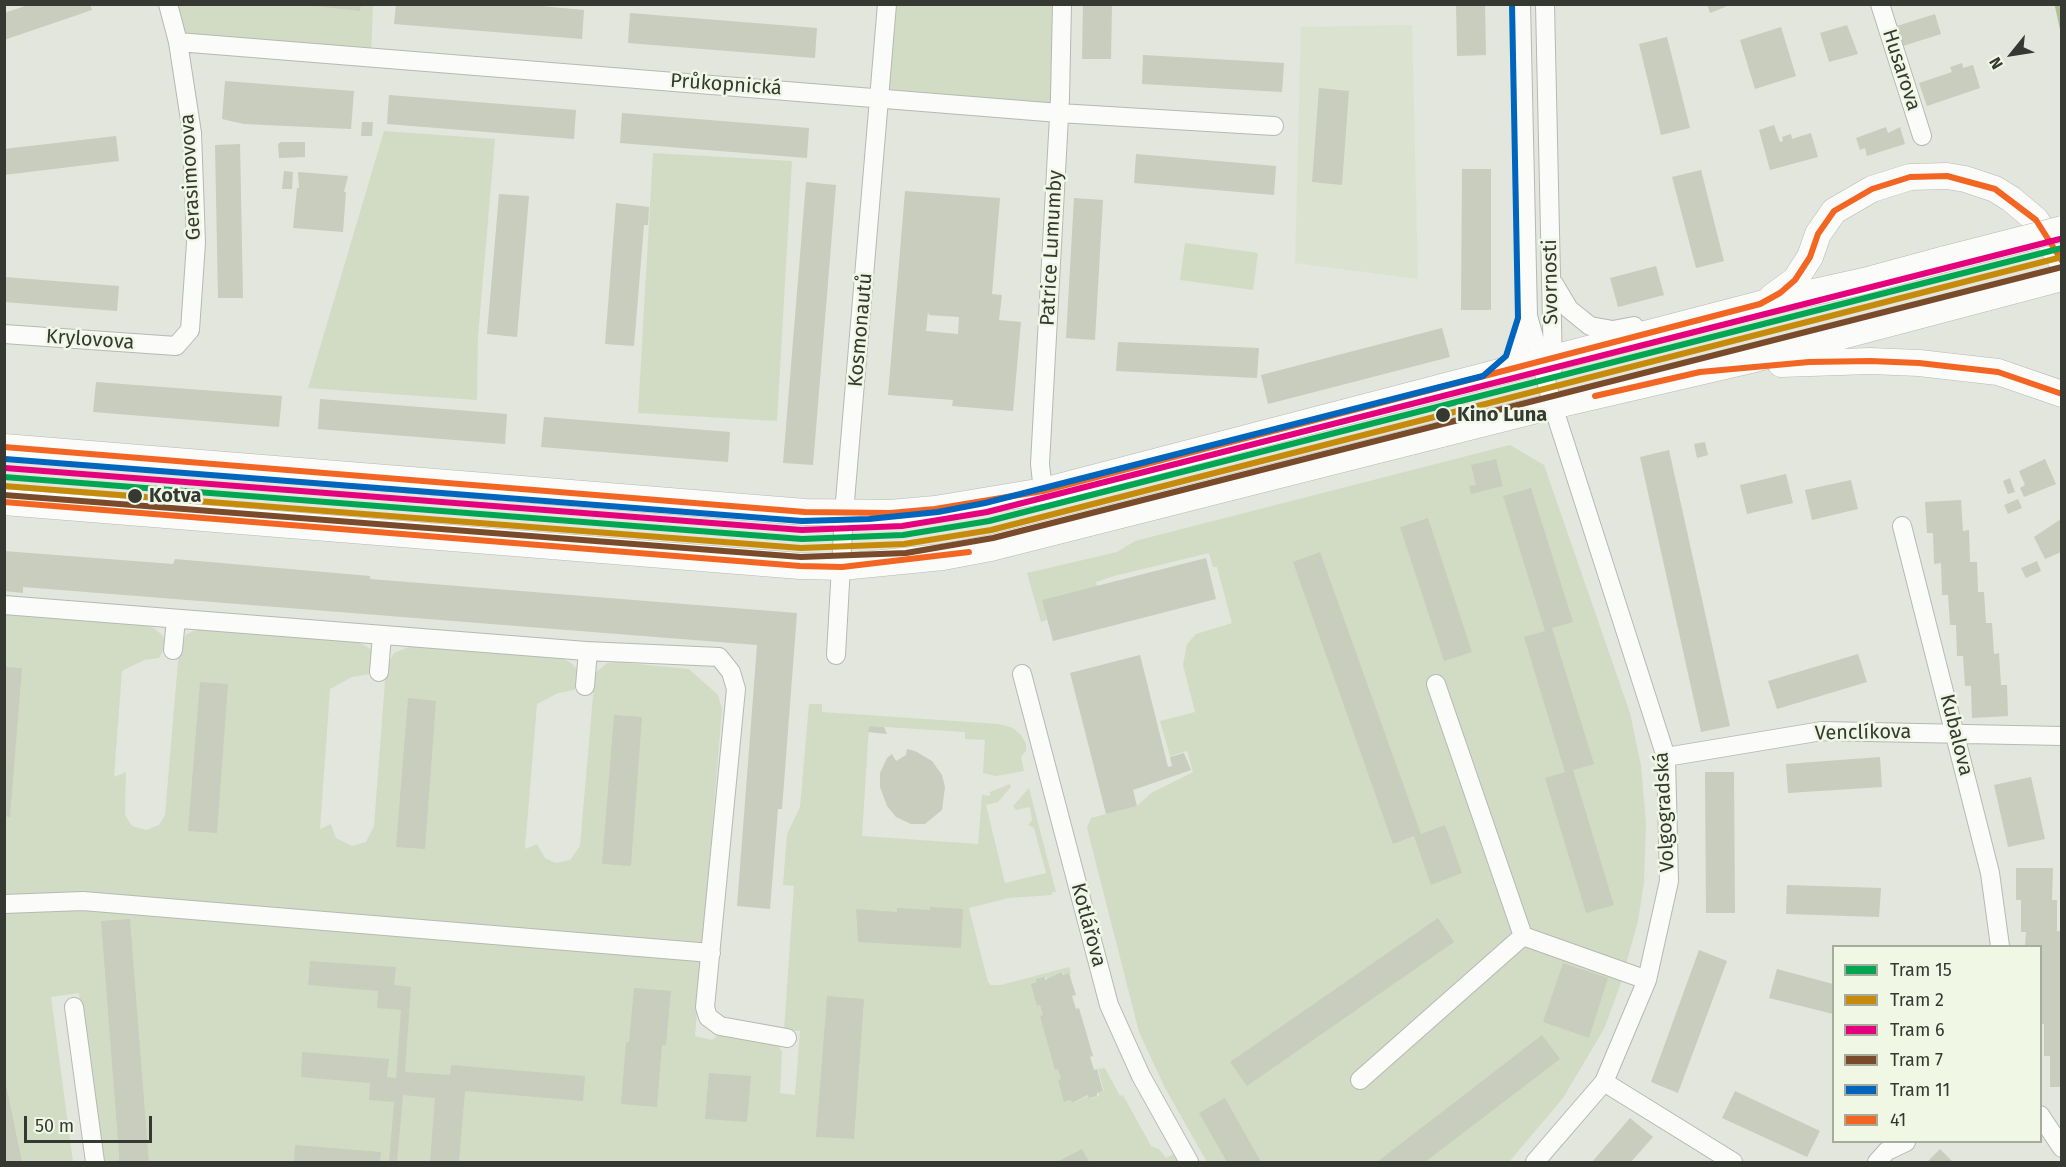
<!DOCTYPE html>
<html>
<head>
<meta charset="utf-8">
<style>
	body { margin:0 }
	#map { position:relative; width:2066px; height:1167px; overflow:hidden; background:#e2e6dc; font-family:"Fira Sans",sans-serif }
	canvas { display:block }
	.frame { position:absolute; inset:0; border:6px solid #363932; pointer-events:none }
	.legend { position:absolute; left:1832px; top:945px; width:210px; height:198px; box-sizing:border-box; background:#f0f7e5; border:2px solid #a6ab9d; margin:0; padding:8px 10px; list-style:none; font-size:18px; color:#363932 }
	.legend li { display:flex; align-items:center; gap:12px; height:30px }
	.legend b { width:30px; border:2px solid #a6ab9d }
	.north { position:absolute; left:1982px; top:24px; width:60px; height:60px; -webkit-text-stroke:4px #f0f7e5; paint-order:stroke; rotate:240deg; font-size:16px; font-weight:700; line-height:24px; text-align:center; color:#363932 }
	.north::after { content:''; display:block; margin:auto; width:21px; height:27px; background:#363932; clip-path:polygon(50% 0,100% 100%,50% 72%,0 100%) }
	.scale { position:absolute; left:24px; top:1116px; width:128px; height:27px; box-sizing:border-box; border:3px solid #363932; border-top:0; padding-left:8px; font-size:18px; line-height:21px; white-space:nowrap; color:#363932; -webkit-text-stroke:4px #f0f7e5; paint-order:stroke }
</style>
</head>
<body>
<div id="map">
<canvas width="2066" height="1167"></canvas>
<div class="frame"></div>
<ul class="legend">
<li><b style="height:8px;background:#00a651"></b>Tram 15</li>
<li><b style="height:8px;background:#c78b0c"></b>Tram 2</li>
<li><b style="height:8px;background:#e5007d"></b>Tram 6</li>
<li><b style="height:8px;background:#7a4b2a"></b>Tram 7</li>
<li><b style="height:8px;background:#0065bd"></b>Tram 11</li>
<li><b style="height:8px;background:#f26522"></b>41</li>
</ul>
<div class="north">N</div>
<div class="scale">50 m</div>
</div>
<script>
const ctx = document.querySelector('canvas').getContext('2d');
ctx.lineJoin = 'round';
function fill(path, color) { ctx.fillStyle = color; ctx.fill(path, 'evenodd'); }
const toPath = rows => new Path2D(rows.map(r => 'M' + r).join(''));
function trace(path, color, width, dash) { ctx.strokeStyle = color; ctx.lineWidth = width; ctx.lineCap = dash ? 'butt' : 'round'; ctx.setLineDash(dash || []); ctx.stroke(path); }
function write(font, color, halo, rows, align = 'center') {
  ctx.font = font + ' "Fira Sans",sans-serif'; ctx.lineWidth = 5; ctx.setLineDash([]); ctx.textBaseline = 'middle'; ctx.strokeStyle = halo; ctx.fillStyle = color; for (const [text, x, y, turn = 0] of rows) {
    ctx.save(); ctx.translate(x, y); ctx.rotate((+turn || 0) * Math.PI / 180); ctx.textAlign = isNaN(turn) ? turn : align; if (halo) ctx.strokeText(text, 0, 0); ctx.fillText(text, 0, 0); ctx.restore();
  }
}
fill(toPath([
	[1412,25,1418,279,1295,263,1301,27]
]), '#dbe3d0');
fill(toPath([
	[168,5,373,5,371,57,178,42],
	[887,5,1062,5,1059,113,881,97],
	[384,131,495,139,478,336,477,400,308,388],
	[653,153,792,161,777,421,638,413],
	[1185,243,1258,253,1253,290,1180,280],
	[1510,445,1544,465,1630,713,1641,766,1646,823,1644,882,1638,921,1620,986,1604,1029,1563,1098,1509,1162,1207,1162,1165,1088,1139,1032,1087,828,1091,818,1137,806,1151,793,1193,772,1187,751,1170,756,1160,721,1195,712,1183,665,1187,644,1196,634,1232,623,1217,567,1213,567,1209,553,1114,576,1096,582,1097,586,1043,600,1047,620,1041,622,1027,573,1117,552,1135,541],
	[4,614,143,625,154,628,163,636,165,647,159,658,144,660,122,671,114,777,126,772,125,815,132,826,146,830,159,825,165,815,179,650,186,635,193,631,202,629,357,641,372,650,375,656,370,674,352,677,330,689,320,829,331,824,336,838,352,846,366,842,374,826,386,668,394,653,411,646,562,658,571,663,578,670,579,682,574,690,558,693,537,704,525,849,537,844,545,858,556,863,570,860,580,846,595,673,607,663,617,662,689,669,718,695,722,709,695,1036,712,1040,721,1033,776,1041,782,1052,780,1093,795,1095,800,1031,784,1030,794,886,783,885,787,834,800,807,809,704,822,704,822,712,999,724,1013,728,1021,735,1026,744,1026,751,1021,757,1024,771,996,776,983,773,985,740,965,739,965,732,869,726,862,836,978,844,982,795,990,796,990,792,1010,784,1011,787,998,802,986,805,1005,883,1046,873,1034,828,1028,825,1032,820,1030,807,1016,810,1013,806,1029,788,1056,892,1052,892,1052,895,1009,898,969,908,988,982,991,985,1001,985,1069,967,1071,973,1064,975,1063,972,1047,980,1046,977,1038,979,1038,1006,1041,1005,1056,1069,1060,1069,1063,1079,1060,1080,1066,1102,1072,1100,1073,1103,1090,1095,1091,1098,1099,1096,1098,1093,1104,1091,1098,1069,1105,1068,1120,1096,1123,1095,1151,1146,1159,1149,1166,1158,1173,1154,1178,1162,101,1162,79,993,51,997,73,1162,5,1162]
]), '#d2dcc4');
trace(toPath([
	[2057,4,2062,27]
]), '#b0c097', 5);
fill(toPath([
	[31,4,90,4,92,10,4,40,4,13],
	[298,4,361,4,360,11],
	[396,4,519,4,584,10,582,39,394,24],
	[1083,4,1112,4,1111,59,1082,59],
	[1456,4,1485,4,1486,55,1457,56],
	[1707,4,1730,4,1730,5,1710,13],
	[630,13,817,28,815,58,628,43],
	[1935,14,1941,34,1903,46,1897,26],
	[1847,25,1858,54,1829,62,1820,33],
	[1781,27,1796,76,1755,89,1740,40],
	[1667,37,1690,128,1661,135,1639,44],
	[1143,55,1284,63,1282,92,1142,84],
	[1962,63,1963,68,1973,65,1980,88,1927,106,1919,83,1952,72,1950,67],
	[225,81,354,91,351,129,244,124,222,119],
	[1319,88,1349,91,1342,185,1312,182],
	[389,95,576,110,574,139,387,124],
	[622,113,809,128,807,158,620,143],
	[362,122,373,122,372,136,361,136],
	[1774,125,1780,142,1783,141,1782,137,1791,134,1792,139,1811,133,1818,157,1770,170,1759,130],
	[1886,127,1888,133,1900,127,1905,144,1867,156,1865,148,1860,150,1856,138],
	[116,136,119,161,4,175,4,149],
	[281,142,305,142,305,157,279,158,278,144],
	[240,144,243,298,218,298,215,145],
	[1136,154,1276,166,1274,195,1134,183],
	[1462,169,1491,169,1491,310,1461,310],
	[1701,170,1724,261,1696,268,1672,177],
	[284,171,293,172,292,189,282,189],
	[298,172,348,176,344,192,346,192,343,232,293,228,297,188,299,188],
	[806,182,836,185,813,465,783,463],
	[905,191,1000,198,992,294,1002,295,999,320,1021,322,1013,411,952,406,953,400,888,395],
	[928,312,929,315,959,317,958,334,926,331],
	[499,194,529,196,517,337,487,334],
	[1074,198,1103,200,1095,340,1066,338],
	[616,203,649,207,648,225,644,225,634,346,605,344],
	[1656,266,1664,295,1618,307,1610,278],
	[4,277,119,286,117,311,4,302],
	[1442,328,1450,357,1268,404,1261,375],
	[1118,342,1259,348,1257,378,1116,371],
	[96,382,282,396,279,427,93,412],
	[320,399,507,414,505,444,318,429],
	[544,417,730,432,728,462,541,447],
	[1705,442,1708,455,1697,458,1694,444],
	[1669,450,1730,726,1701,732,1640,457],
	[1496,459,1503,486,1471,494,1469,486,1476,485,1471,465],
	[2045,459,2056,484,2024,497,2020,488,2025,485,2019,471],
	[1786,474,1793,503,1747,514,1740,485],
	[2010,478,2015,492,2008,494,2003,481],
	[1851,480,1858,509,1812,520,1805,490],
	[1531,488,1573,622,1552,628,1594,764,1573,770,1614,905,1586,913,1545,778,1565,772,1524,637,1545,631,1503,496],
	[2018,499,2022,508,2008,514,2004,505],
	[1961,500,1963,531,1969,530,1970,562,1977,562,1978,592,1984,592,1986,623,1992,623,1994,654,1999,653,2001,685,2007,685,2008,716,1972,718,1971,686,1965,686,1963,656,1957,656,1956,625,1950,625,1948,595,1942,595,1941,563,1934,564,1933,533,1927,533,1925,502],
	[1428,518,1472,652,1444,661,1400,527],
	[2061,519,2061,552,2045,559,2034,537],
	[4,551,173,564,175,559,370,576,370,579,797,613,782,809,778,809,770,909,737,906,757,645,23,587,23,593,4,591],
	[1320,552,1421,834,1445,825,1462,873,1431,885,1414,836,1393,844,1293,562],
	[1206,558,1216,599,1053,641,1042,600],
	[2037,561,2041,571,2026,578,2021,568],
	[1858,654,1867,682,1777,709,1768,681],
	[1140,655,1168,767,1172,766,1170,757,1184,753,1191,770,1133,790,1137,806,1106,814,1070,673],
	[4,667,22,668,10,817,4,816],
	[200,682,228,684,217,833,188,831],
	[408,698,436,701,425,849,396,847],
	[614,715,642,717,631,866,602,864],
	[869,726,884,727,887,734,868,732],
	[907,749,915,751,932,761,942,775,945,787,942,810,925,824,911,824,896,817,887,806,880,787,880,773,887,758,892,754,896,761,906,755],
	[1880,757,1882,787,1788,793,1786,764],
	[1705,772,1734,772,1735,913,1706,913],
	[2031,777,2045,839,2008,847,1994,785],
	[2016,868,2053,868,2052,900,2057,900,2057,931,2061,931,2061,1087,2050,1087,2050,1056,2044,1056,2044,1024,2040,1024,2040,946,2025,946,2026,932,2021,932,2021,900,2016,900],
	[1787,885,1881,888,1879,917,1786,914],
	[930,907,963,909,961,948,858,942,856,909,897,912,897,908,930,910],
	[1438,918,1454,942,1247,1086,1230,1062],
	[130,919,148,1152,149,1162,119,1162,119,1154,101,921],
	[1699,950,1727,961,1678,1093,1651,1082],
	[310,961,396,967,394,985,411,987,405,1072,450,1075,451,1065,585,1076,583,1101,465,1091,459,1162,430,1162,435,1098,403,1095,397,1162,389,1162,394,1102,369,1100,370,1083,301,1077,302,1052,389,1059,387,1077,396,1078,401,1010,377,1008,378,991,308,985],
	[1563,963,1608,978,1589,1038,1543,1022],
	[1777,969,1833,984,1833,1014,1769,998],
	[1062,972,1063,975,1069,973,1076,995,1072,996,1076,1009,1079,1008,1093,1056,1090,1057,1094,1070,1097,1069,1103,1091,1097,1093,1097,1096,1089,1098,1088,1095,1072,1103,1071,1100,1064,1102,1058,1080,1061,1079,1058,1069,1055,1070,1040,1016,1043,1015,1040,1005,1037,1006,1031,984,1037,982,1036,979,1045,977,1045,980],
	[634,988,671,991,666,1045,662,1045,657,1107,621,1104,626,1042,629,1042],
	[827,996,864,999,854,1139,816,1137],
	[1542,1035,1560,1059,1522,1088,1425,1162,1377,1162],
	[709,1073,751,1076,747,1122,705,1119],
	[6,1085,22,1162,4,1162],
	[1735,1091,1820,1131,1807,1157,1722,1118],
	[1225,1098,1248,1139,1261,1162,1227,1162,1199,1113],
	[1630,1118,1653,1137,1631,1162,1592,1162],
	[295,1145,381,1152,380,1162,294,1162],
	[1082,1149,1089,1162,1057,1162],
	[1940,1149,1953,1162,1927,1162]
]), '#c8cdbe');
const street = toPath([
	[1521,4,1528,316,1553,406,1666,757,1669,881,1647,980,1604,1082,1535,1162],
	[1545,4,1553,368],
	[1880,4,1922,136],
	[178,42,1059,113,1274,126],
	[1554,284,1569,309,1590,326,1613,330,1634,326],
	[4,334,176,346,190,330,196,243,192,133,178,42,168,4],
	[1502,371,1510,365,1518,353,1527,320],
	[1043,491,1040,464,1060,98,1062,4],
	[1902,526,1990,873,2000,946],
	[4,605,586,651,719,657,731,672,736,689,705,1007,708,1017,720,1026,787,1038],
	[173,650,176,619],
	[836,655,844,513,887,4],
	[379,672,382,635],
	[1022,674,1109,1005,1141,1076,1189,1162],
	[1436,684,1523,936],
	[585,686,588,651],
	[1666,757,1822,731,2062,736],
	[4,904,83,901,711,953],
	[1523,936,1647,980],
	[74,1007,95,1162],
	[1360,1080,1523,936],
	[1604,1082,1733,1162],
	[2040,1115,2062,1148],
	[1877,1162,1887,1151,1906,1142]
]);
const secondary = toPath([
	[1772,297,1795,280,1810,257,1818,234,1834,211,1872,189,1910,177,1947,176,1965,179,1995,189,2011,199,2036,220,2062,262],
	[1781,364,1870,361,1919,363,1998,372,2062,394],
	[4,447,805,512,890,513,935,509,1043,491,1760,304,1864,281,1945,259],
	[4,502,800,566,842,567,943,557,991,548,1553,406,1755,359,2062,278]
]);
trace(street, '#b6b9b2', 20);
trace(secondary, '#b6b9b2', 27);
trace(street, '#fbfbfa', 18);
trace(secondary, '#fbfbfa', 26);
const secondaryBridge = toPath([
	[1945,259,2062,229]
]);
trace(secondaryBridge, '#b6b9b2', 27, []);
trace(secondaryBridge, '#fbfbfa', 26);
trace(toPath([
	[1595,396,1700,372,1809,362,1870,361,1919,363,1998,372,2062,394],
	[4,447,805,512,890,513,935,509,1043,491,1760,304,1780,293,1795,280,1810,257,1818,234,1834,211,1872,189,1910,177,1947,176,1995,189,2036,220,2062,261],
	[4,502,800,566,842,567,969,552]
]), '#f26522', 6);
trace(toPath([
	[4,477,802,539,903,535,989,521,2062,248]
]), '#00a651', 6);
trace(toPath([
	[4,486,801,548,904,544,991,530,2062,257]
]), '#c78b0c', 6);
trace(toPath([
	[5,468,802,530,902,526,987,512,2060,239]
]), '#e5007d', 6);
trace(toPath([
	[4,495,801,557,906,553,993,538,2062,267]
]), '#7a4b2a', 6);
trace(toPath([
	[5,459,802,521,869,519,938,512,985,503,1483,376,1506,356,1518,318,1512,4]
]), '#0065bd', 6);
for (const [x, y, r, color] of [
	[1443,415,8,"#363932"],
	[135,496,8,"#363932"]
]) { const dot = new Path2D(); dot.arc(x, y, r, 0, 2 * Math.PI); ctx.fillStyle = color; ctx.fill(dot); trace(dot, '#f0f7e5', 2); }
write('20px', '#363932', '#f0f7e5', [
	["Husarova",1901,70,72],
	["Průkopnická",726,85,4],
	["Gerasimovova",191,177,-93],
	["Patrice Lumumby",1052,248,-87],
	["Svornosti",1551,282,-91],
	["Kosmonautů",861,330,-85],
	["Krylovova",90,340,4],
	["Venclíkova",1863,733,-1],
	["Kubalova",1956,735,76],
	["Volgogradská",1665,812,-93],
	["Kotlářova",1088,925,75]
]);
write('bold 20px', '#363932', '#f0f7e5', [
	["Kino Luna",1457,415],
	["Kotva",149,496]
], 'left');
</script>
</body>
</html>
